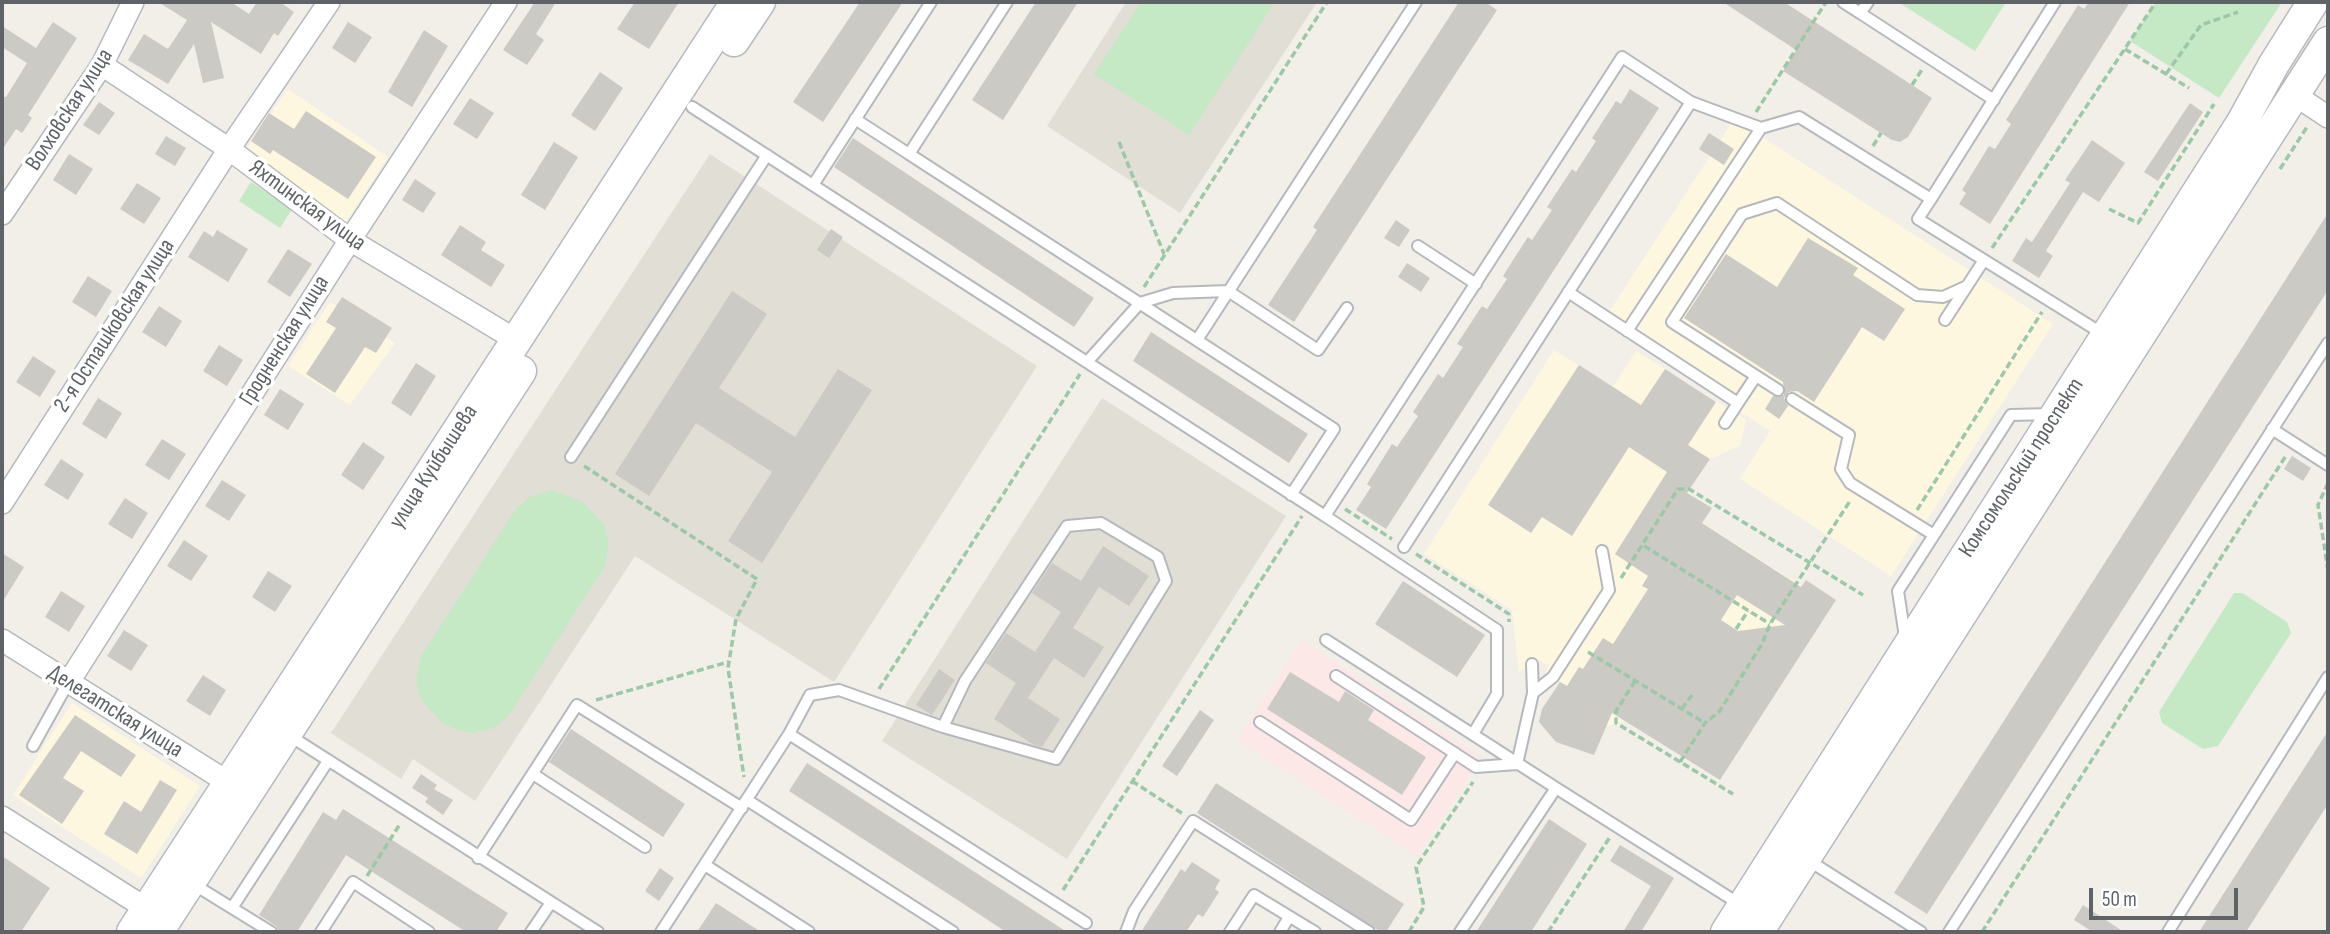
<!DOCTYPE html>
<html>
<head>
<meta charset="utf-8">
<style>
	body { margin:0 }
	#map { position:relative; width:2330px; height:934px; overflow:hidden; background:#f1efe8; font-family:"Sofia Sans Condensed",sans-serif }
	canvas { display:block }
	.frame { position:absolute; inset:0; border:4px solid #5f6368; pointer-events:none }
	.scale { position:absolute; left:2089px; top:888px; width:149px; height:32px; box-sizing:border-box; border:4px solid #5f6368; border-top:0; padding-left:9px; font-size:21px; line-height:24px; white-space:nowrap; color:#5f6368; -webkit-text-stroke:5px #fff; paint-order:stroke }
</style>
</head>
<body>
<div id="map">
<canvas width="2330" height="934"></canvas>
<div class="frame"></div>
<div class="scale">50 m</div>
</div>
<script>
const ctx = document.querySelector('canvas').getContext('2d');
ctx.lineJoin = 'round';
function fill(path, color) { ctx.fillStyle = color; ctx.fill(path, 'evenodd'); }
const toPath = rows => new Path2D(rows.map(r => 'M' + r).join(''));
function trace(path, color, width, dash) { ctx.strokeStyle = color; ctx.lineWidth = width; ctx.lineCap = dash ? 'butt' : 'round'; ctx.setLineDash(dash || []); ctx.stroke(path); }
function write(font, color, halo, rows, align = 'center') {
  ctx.font = font + ' "Sofia Sans Condensed",sans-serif'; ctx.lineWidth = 7; ctx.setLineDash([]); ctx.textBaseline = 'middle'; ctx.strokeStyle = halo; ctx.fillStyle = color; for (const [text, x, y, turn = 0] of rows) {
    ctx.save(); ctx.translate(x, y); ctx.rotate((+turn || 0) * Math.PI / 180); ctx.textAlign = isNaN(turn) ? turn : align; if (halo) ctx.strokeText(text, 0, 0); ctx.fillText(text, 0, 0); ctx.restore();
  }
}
fill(toPath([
	[288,89,388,157,344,225,244,152],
	[1734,119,2053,324,1891,576,1740,479,1770,431,1602,323],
	[330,302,395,343,350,405,288,366],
	[1554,350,1613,387,1636,351,1746,420,1740,446,1710,459,1678,507,1801,586,1806,580,1836,600,1720,780,1625,721,1607,726,1589,715,1595,704,1545,672,1549,666,1539,660,1519,672,1512,610,1424,554],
	[72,703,200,786,141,878,13,795]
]), '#fef7e0');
fill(toPath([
	[1126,2,1317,2,1180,213,1047,126],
	[710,154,1037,366,834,682,635,556,475,801,413,759,401,779,331,733],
	[1102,398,1286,516,1067,859,882,741]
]), '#e1ded6');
fill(toPath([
	[1302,640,1482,757,1417,856,1237,740]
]), '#fce8e6');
fill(toPath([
	[1141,2,1275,2,1189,135,1094,74],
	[1898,2,2006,2,1975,51],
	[2156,2,2282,2,2219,98,2130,41],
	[251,182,292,209,280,228,239,201],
	[552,490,583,502,605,526,609,544,605,566,509,715,494,728,473,733,457,730,441,722,420,698,416,680,420,658,516,509,531,496],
	[2234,593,2242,593,2287,622,2291,633,2218,746,2203,749,2162,723,2159,712]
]), '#c5e8c5');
fill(toPath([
	[158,2,231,2,249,14,257,2,280,2,294,12,278,36,274,33,261,54,211,22,224,78,203,83,194,44,168,84,128,60,144,34,168,49,187,20],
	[535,2,556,2,536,34,544,40,527,65,503,50],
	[635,2,679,2,649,49,617,29],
	[860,2,903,2,823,122,793,102],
	[1036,2,1078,2,1003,120,972,100],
	[1459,2,1485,2,1497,10,1294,322,1268,305,1317,230,1313,227],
	[1723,2,1784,2,1932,98,1908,137,1900,142,1892,140,1783,71,1796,50],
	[2089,2,2130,2,1990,224,1959,204,1966,193,1962,190,1989,146,1995,149,2011,124,2006,120,2078,5,2084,9],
	[53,22,77,38,28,115,32,118,22,133,16,129,2,150,2,97,6,97,27,63,2,47,2,26,36,48],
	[348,22,372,37,355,63,332,48],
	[424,30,448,46,412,107,388,92],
	[600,72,623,88,595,131,571,115],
	[1630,89,1659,108,1386,529,1356,510,1371,487,1367,484,1392,444,1397,447,1418,416,1413,412,1438,374,1443,378,1463,347,1457,344,1482,306,1487,309,1507,279,1503,276,1515,257,1528,237,1532,240,1552,210,1547,207,1572,169,1576,172,1596,141,1592,138,1616,101,1621,104],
	[470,98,494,113,477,139,453,124],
	[99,102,115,113,99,135,83,125],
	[2190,103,2203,112,2158,181,2144,172],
	[306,111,376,157,348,199,273,150,270,154,251,141,269,113,294,129],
	[1709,133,1734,149,1724,165,1699,149],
	[166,136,186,148,175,166,155,154],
	[853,138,1094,298,1074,327,834,167],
	[2092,140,2125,163,2099,202,2083,192,2046,251,2053,256,2039,278,2012,261,2026,238,2032,242,2070,183,2065,180],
	[554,142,578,157,545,210,521,195],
	[69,154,93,169,76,195,53,180],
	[415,179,436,193,423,213,402,200],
	[137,183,161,198,144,224,120,209],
	[2328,213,2328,290,1927,914,1894,893],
	[1396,220,1410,230,1399,247,1384,238],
	[460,225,486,242,481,250,505,265,491,287,441,255],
	[831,229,843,237,829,258,817,250],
	[217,230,248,249,228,282,188,257,204,231,213,237],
	[1808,238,1858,268,1853,275,1905,309,1884,341,1862,327,1814,402,1797,391,1789,392,1784,398,1788,406,1779,419,1765,409,1773,396,1784,395,1783,382,1684,318,1726,254,1777,287],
	[288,249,312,264,290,297,267,282],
	[1407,263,1430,278,1421,292,1398,277],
	[88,276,112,291,96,317,72,302],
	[732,291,767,314,719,388,795,437,838,369,872,390,762,563,728,541,772,472,696,423,649,496,615,474],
	[342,297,392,328,376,353,365,347,335,393,306,374,336,328,326,322],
	[159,306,182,321,166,347,142,332],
	[1151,332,1308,434,1289,463,1133,361],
	[219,345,243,360,227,386,203,371],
	[33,356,56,371,40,397,16,382],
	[416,363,436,376,411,416,391,403],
	[1579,365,1641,405,1665,369,1716,402,1688,445,1710,459,1687,493,1712,508,1702,523,1801,587,1806,580,1836,600,1720,780,1612,713,1594,755,1556,742,1539,722,1542,709,1560,682,1567,686,1579,667,1583,669,1603,638,1613,644,1648,589,1642,586,1648,576,1615,554,1667,472,1629,447,1572,536,1542,517,1531,533,1488,505],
	[1737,595,1785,625,1738,631,1721,620],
	[280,389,304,404,288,430,264,415],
	[98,398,122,413,106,439,82,424],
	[162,439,186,454,169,480,145,465],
	[363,442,385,457,363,490,341,475],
	[2292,456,2311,468,2303,481,2284,469],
	[61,459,84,474,68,500,44,485],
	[222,480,246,495,229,521,205,506],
	[125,498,148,513,132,539,108,524],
	[184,540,208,556,191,581,167,566],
	[1103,546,1149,576,1129,606,1099,587,1073,628,1104,647,1084,678,1054,658,1028,698,1060,719,1042,747,1034,745,994,719,1016,683,986,663,1006,633,1035,652,1061,612,1032,593,1052,563,1081,581],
	[2,553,24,567,2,603],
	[268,571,292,586,275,612,252,597],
	[1403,581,1485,635,1457,677,1375,624],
	[61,591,85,606,69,632,45,617],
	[124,630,148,645,131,671,107,656],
	[939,669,955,680,932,715,916,705],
	[1290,672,1339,702,1345,691,1374,710,1368,720,1426,757,1402,795,1267,709],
	[203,675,226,690,210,716,186,701],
	[1200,710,1214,720,1177,776,1162,766],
	[75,715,136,755,121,777,81,751,63,778,84,791,62,824,19,795],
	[571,729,685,804,663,837,549,762],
	[2328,731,2328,804,2246,932,2199,932],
	[807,763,1067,932,1006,932,956,899,789,791],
	[421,774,437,785,434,789,453,800,443,815,425,802,428,798,412,788],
	[160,780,177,790,137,854,104,834,124,801,141,812],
	[1216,783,1404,904,1386,932,1381,932,1197,813],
	[343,809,508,913,496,932,466,932,346,855,297,932,279,932,276,926,259,915,323,812,336,820],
	[1549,819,1587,844,1531,932,1476,932],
	[1620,845,1674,878,1641,932,1623,932,1651,886,1610,861],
	[2,856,50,888,21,932,2,932],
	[1192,862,1220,880,1215,889,1219,892,1203,917,1198,914,1186,932,1141,932,1181,869,1185,872],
	[660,868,674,878,659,901,645,891],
	[716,903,761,932,697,932],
	[2083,905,2124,932,2093,932,2074,920]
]), '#cccac5');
const lane = toPath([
	[1007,2,909,154,1334,429,1291,495],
	[1843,2,1860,13,1868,2],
	[1860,13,1994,100],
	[1691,102,1761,128],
	[692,107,1325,516,1622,57,1691,102,1404,547],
	[855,119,909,154],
	[813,185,931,2],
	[1931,199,1918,219,2103,334],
	[1418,246,1476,284],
	[1568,292,1738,403,1756,376],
	[1945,320,1984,260],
	[1627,331,1761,128,1799,117,1931,199,2055,2],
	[1197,340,1416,2],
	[1087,362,1140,303,1173,293,1228,291,1318,350,1347,308],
	[1778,390,1672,322,1742,214,1777,203,1917,295,1943,297,1967,286],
	[1792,399,1849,435,1841,469,1850,483,1934,535,1898,591,1905,637],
	[1725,423,1738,403],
	[2272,429,2328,465],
	[571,457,767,155],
	[1325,516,1497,630,1497,694,1473,734],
	[1934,535,2011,415,2051,414],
	[1326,640,1556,788],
	[1336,676,1476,767,1517,764,1533,693,1532,664],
	[1533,693,1553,677,1609,590,1602,551],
	[1260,722,1411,820,1455,753],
	[287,734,598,932],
	[789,734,1086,923],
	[33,746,68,683],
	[533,774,645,847],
	[747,800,953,932],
	[478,858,577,705,742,808],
	[1808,860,1921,932],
	[705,865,809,932],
	[193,884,271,932],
	[232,908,328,761],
	[321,932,353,882,429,932],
	[531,932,550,904],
	[661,932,789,734,810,695,839,690,943,727,1056,759,1166,581,1158,557,1101,523,1067,526,965,681,943,727],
	[1126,932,1134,911,1193,821,1369,932],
	[1230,932,1254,895,1315,932],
	[1280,932,1289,917],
	[1460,932,1556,788,1741,905],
	[1949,932,2328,343],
	[2168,932,2328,677]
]);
const street = toPath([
	[102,65,229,149,350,240,516,340],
	[2295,95,2328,117],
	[2,214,102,65,133,2],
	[2,503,229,149,329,2],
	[2,640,229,783],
	[68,683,350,240,506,2],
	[2,817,147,909]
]);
const secondary = toPath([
	[734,41,760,2],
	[132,932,736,2],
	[158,932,521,371],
	[1726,932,2242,122,2274,64,2313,2],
	[1758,932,2328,42]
]);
trace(lane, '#b5b8bc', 14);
trace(street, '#b5b8bc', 24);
trace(secondary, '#b6babf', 33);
trace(toPath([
	[2125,49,2189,88],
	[2166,74,2201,25,2238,12],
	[1912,85,1923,68],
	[1756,112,1826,2],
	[1119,142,1164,254],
	[1873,146,1881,133],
	[2280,169,2307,127],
	[2109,209,2138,223,2214,104],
	[1992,248,2156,2],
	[1144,287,1327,2],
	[584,466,757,579,736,619,728,668,744,777],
	[2328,483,2318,505,2328,571],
	[1345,509,1392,539],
	[1917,510,2042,312],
	[1644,546,1770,624],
	[1416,554,1509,614,1509,622],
	[1621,578,1678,489,1689,489,1863,595],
	[1736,629,1748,611],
	[1588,652,1705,723],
	[1635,681,1616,711,1616,723,1733,794],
	[879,689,1080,374],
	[596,700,728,662],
	[1682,709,1692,695],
	[1680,762,1705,723,1719,712,1762,644,1770,624,1850,501],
	[1132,781,1183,814],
	[367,876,400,824],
	[1063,890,1302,516],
	[1409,932,1424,907,1416,867,1473,782],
	[1548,932,1610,837],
	[1982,932,2287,454]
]), '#9cc7a9', 3.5, [7, 3.5]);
trace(lane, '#fff', 10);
trace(street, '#fff', 21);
trace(secondary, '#fff', 30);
write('23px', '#5f6368', '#fff', [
	["Волховская улица",70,110,-57],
	["Яхтинская улица",307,206,36],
	["2-я Осташковская улица",115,326,-57],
	["Гродненская улица",285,341,-58],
	["улица Куйбышева",434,467,-57],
	["Комсомольский проспект",2022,468,-57],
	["Делегатская улица",115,712,32]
]);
</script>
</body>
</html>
